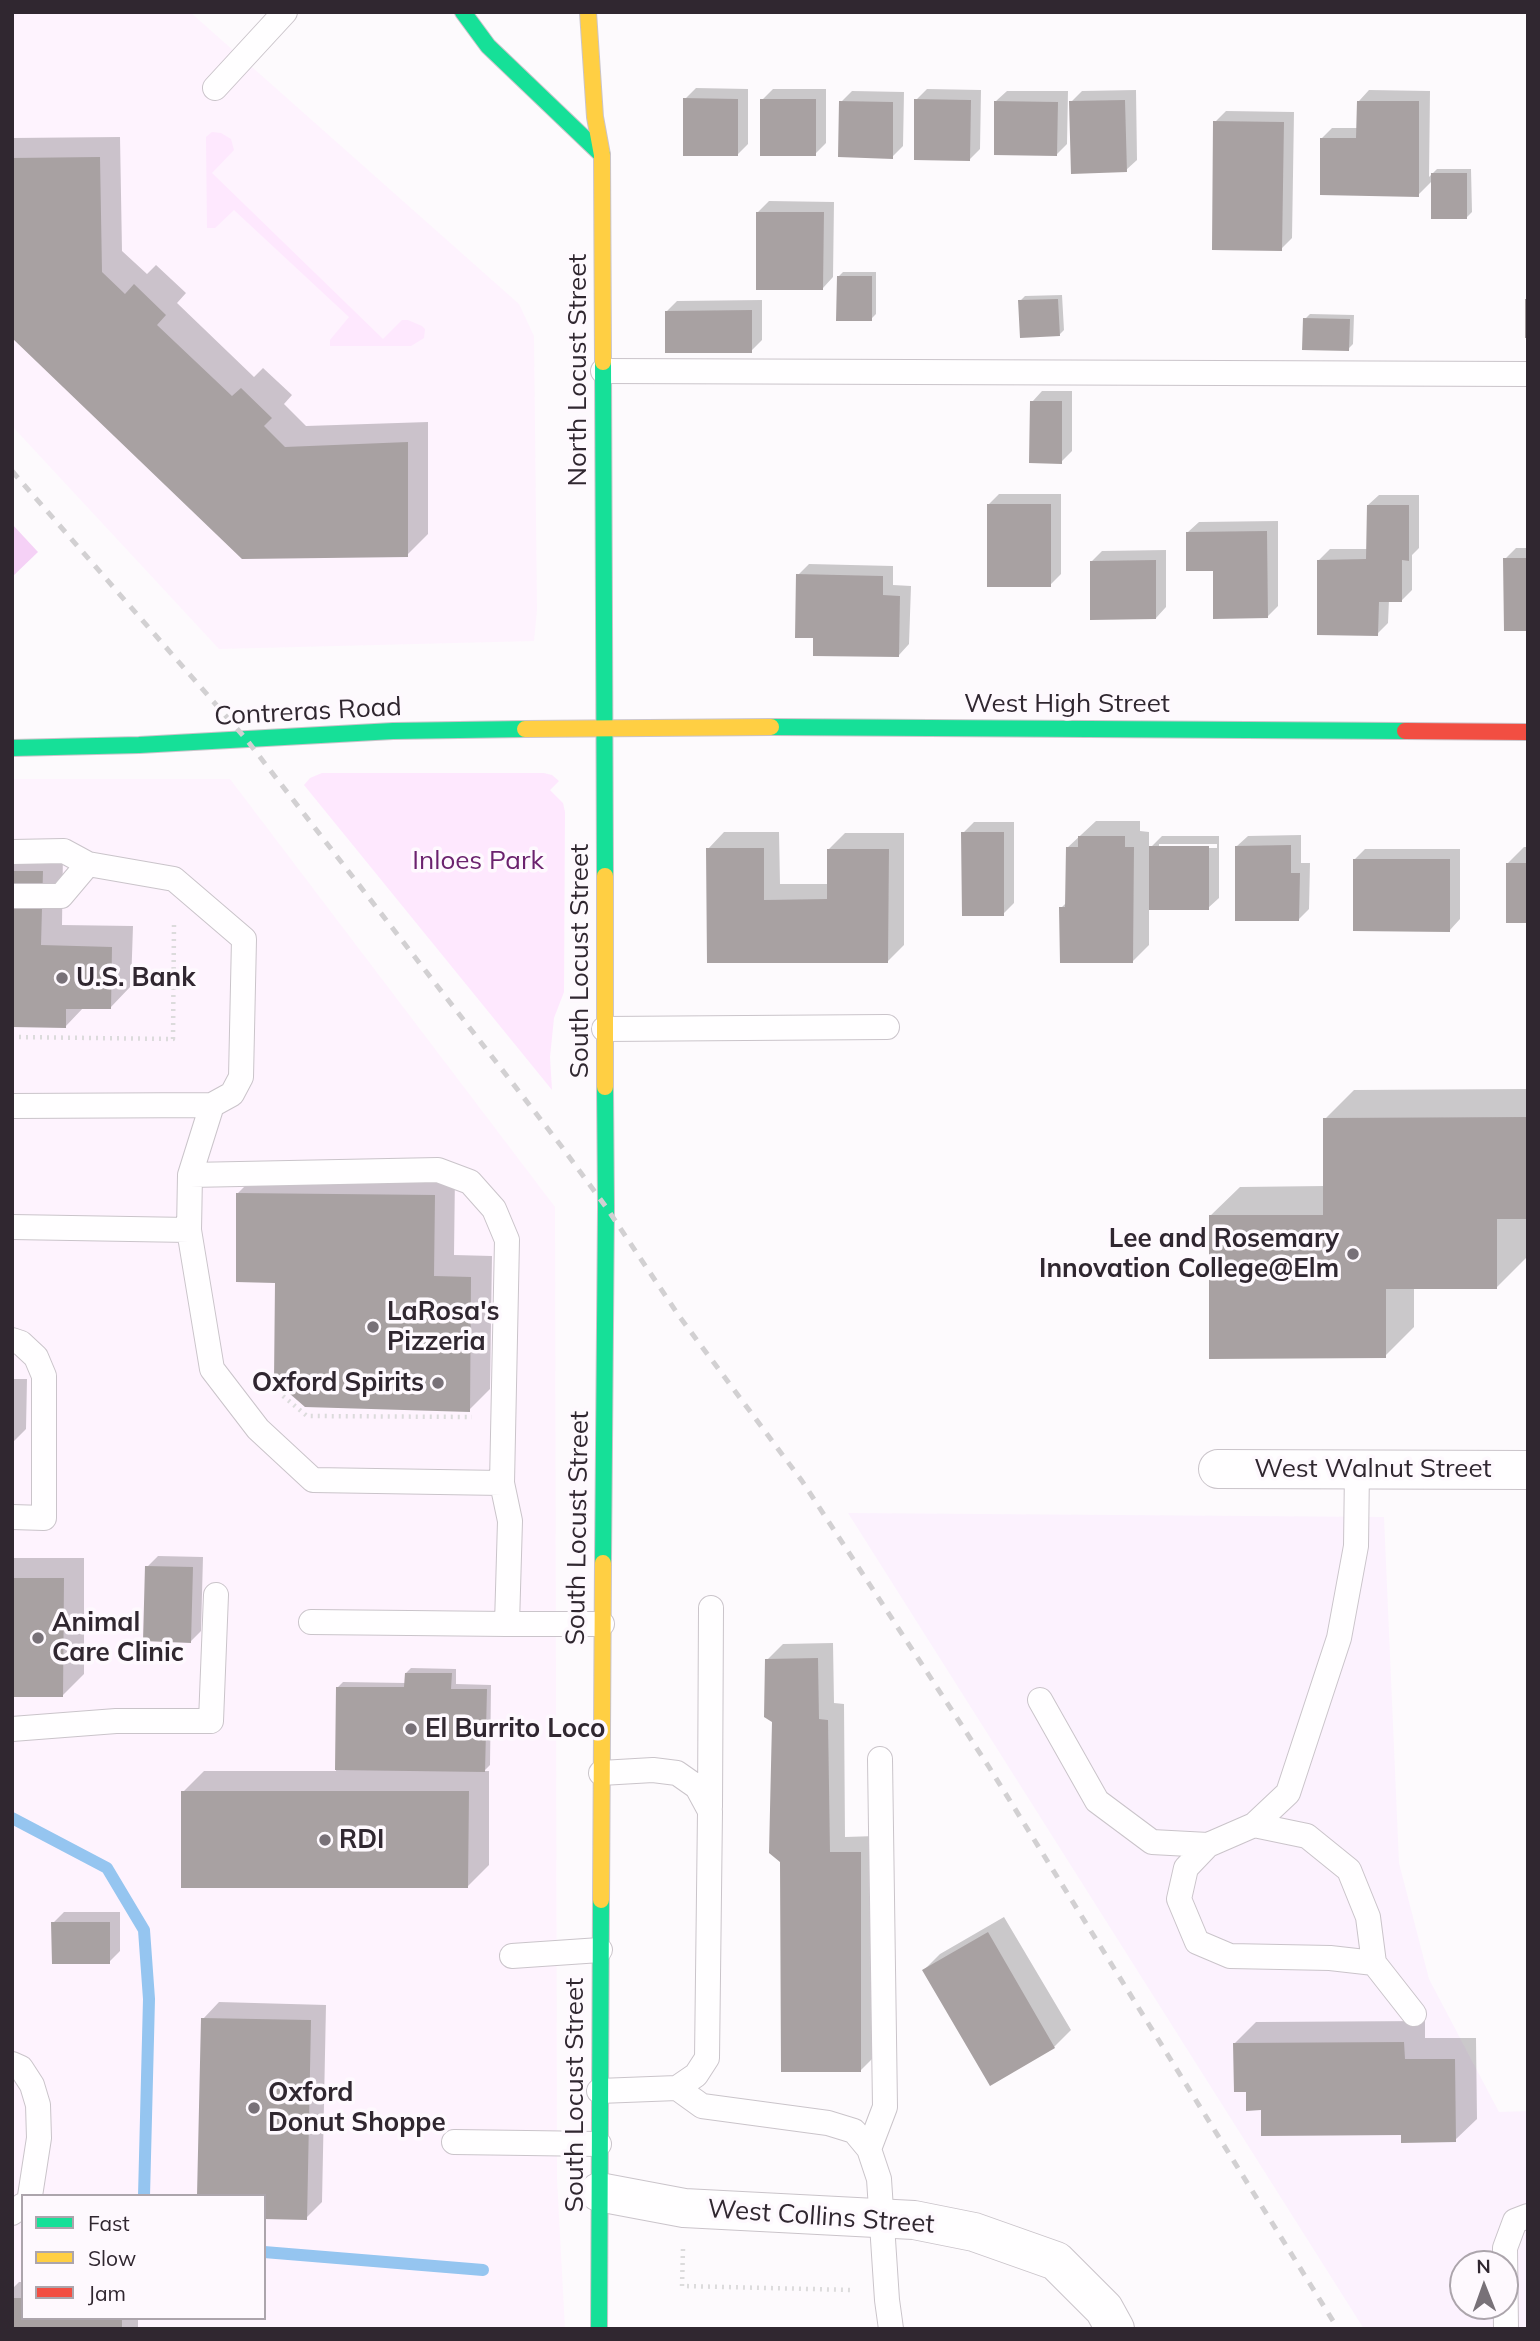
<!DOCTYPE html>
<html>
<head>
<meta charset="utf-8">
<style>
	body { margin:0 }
	#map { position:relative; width:1540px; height:2341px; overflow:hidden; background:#fdfafd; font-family:Mulish,sans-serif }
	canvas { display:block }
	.frame { position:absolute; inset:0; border:14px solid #302730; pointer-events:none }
	.legend { position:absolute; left:21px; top:2194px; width:245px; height:126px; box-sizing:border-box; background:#fef9fe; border:2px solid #aca5ac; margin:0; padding:9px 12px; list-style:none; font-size:21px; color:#302730 }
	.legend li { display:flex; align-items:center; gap:14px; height:35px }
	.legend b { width:35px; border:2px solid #aca5ac }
	.north { position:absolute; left:1449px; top:2250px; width:70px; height:70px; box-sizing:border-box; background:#fef9fe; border:2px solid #aca5ac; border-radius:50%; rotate:359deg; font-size:19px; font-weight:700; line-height:28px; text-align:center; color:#302730 }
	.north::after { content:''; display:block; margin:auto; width:24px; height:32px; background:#787178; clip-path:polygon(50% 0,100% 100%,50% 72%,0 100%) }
</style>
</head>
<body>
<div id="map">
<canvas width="1540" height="2341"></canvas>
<div class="frame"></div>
<ul class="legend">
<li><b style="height:9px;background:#16e098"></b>Fast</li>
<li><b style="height:9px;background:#ffcf43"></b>Slow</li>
<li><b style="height:9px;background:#f24e42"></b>Jam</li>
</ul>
<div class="north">N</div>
</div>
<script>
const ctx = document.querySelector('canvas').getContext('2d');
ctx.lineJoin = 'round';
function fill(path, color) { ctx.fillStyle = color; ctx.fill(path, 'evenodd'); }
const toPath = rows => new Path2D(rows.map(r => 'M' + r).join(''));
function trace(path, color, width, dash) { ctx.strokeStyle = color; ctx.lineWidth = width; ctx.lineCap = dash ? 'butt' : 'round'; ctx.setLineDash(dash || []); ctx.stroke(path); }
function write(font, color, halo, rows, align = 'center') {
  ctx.font = font + ' Mulish,sans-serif'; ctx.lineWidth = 7; ctx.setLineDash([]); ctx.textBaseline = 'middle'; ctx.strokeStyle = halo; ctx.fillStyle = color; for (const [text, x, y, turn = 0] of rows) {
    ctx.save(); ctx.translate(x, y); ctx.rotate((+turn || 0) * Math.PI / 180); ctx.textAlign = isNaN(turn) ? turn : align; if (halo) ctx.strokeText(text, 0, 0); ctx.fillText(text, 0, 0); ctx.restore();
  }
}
fill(toPath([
	[12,12,190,12,519,304,534,336,537,610,534,641,219,649,12,426],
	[12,779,230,779,555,1207,557,2179,565,2329,12,2329],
	[23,2196,264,2196,264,2318,23,2318]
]), '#fef3fe');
fill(toPath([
	[848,1513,1384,1517,1399,1863,1429,1979,1499,2112,1528,2111,1528,2329,1364,2329],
	[1463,2264,1505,2264,1505,2306,1463,2306]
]), '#fcf2fe');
fill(toPath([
	[212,132,221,133,231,139,234,150,212,173,383,339,402,320,408,320,422,326,425,329,424,338,411,346,330,346,330,340,349,317,234,210,215,228,207,228,206,140,206,137],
	[322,773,544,773,552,775,559,781,550,790,563,803,565,812,564,992,554,1018,550,1057,552,1090,304,785,310,778]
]), '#fee8fe');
fill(toPath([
	[12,524,38,552,12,577]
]), '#f5d1f6');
fill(toPath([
	[696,88,748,89,748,144,737,155,685,99],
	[773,89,826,89,826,143,815,154,762,100],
	[927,89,981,90,980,149,969,160,916,100],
	[1136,90,1137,160,1126,170,1071,102,1082,91],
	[1369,90,1430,91,1429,177,1437,169,1471,169,1472,212,1467,217,1432,181,1418,195,1322,138,1332,128,1358,128,1359,101],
	[852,91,904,92,903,146,892,157,841,102],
	[1007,91,1068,91,1067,144,1056,155,996,101],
	[1226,111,1294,112,1292,238,1281,249,1215,122],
	[120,137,122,251,147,274,156,265,186,293,177,303,254,377,263,368,292,395,284,404,306,426,428,422,428,534,407,555,12,336,12,138],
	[769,201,834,202,833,277,823,288,758,212],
	[843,272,876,272,876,314,871,319,838,277],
	[1062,295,1064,330,1059,335,1020,301,1025,296],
	[762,300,762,340,751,351,666,312,677,301],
	[1310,314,1354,315,1353,344,1348,349,1305,319],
	[1042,391,1072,391,1072,451,1061,462,1032,402],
	[999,494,1061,494,1061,574,1050,585,988,505],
	[1379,495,1419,495,1419,548,1412,555,1412,590,1401,601,1389,600,1388,623,1377,634,1319,560,1330,549,1368,549,1368,505],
	[1278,521,1278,606,1268,616,1214,569,1188,532,1199,522],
	[1516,548,1528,548,1528,629,1505,559],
	[1166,550,1166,607,1156,618,1092,561,1102,551],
	[809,564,893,566,893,585,911,586,909,644,899,655,815,636,798,575],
	[1096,821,1140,821,1140,831,1149,832,1149,849,1162,836,1219,836,1219,898,1208,908,1149,909,1149,945,1133,961,1061,908,1067,902,1067,848],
	[1159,844,1217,844,1217,848,1159,848],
	[974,822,1014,822,1014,903,1003,914,963,833],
	[724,832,779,832,780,884,829,884,829,849,845,833,904,833,904,945,888,961,708,961,708,849],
	[1301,835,1301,863,1310,863,1309,909,1299,919,1237,846,1248,836],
	[1524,847,1528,847,1528,921,1508,863],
	[1365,849,1460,849,1460,919,1450,930,1354,860],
	[63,851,62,925,133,926,131,986,110,1008,84,1007,65,1027,12,1025,12,858],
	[1528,1089,1526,1258,1497,1287,1414,1287,1414,1327,1385,1356,1210,1216,1240,1187,1325,1186,1325,1119,1354,1090],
	[259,1172,455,1174,454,1255,492,1256,490,1389,469,1410,238,1193],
	[12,1379,27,1379,26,1429,12,1443],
	[158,1556,203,1557,201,1631,190,1642,147,1567],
	[12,1558,84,1558,84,1674,63,1695,12,1695],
	[833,1643,834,1703,844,1704,845,1837,876,1836,877,2054,861,2070,773,1721,767,1660,783,1644],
	[411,1668,456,1669,456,1684,491,1685,490,1765,484,1771,489,1771,489,1865,468,1886,183,1792,204,1771,336,1771,338,1687,343,1682,406,1683,406,1673],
	[64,1912,120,1912,120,1951,109,1962,53,1923],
	[1004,1917,1071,2030,1054,2047,991,2084,924,1970,940,1954],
	[219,2002,326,2005,322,2202,306,2218,264,2196,203,2019],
	[1425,2021,1425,2038,1476,2038,1477,2119,1455,2140,1403,2134,1262,2109,1248,2090,1235,2043,1256,2022],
	[19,2282,23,2282,23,2318,138,2318,138,2329,12,2329,12,2289]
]), '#0003');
trace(toPath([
	[12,1818,107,1868,144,1930,149,1999,144,2196],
	[264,2252,483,2270]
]), '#95c5f0', 12);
fill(toPath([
	[683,98,738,99,738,156,683,156],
	[760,99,816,99,816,156,760,156],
	[914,99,971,100,970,161,914,160],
	[1125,100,1127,172,1071,174,1069,101],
	[839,101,893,102,893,159,838,157],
	[994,101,1058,102,1057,156,994,155],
	[1357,101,1419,101,1419,197,1320,195,1320,138,1356,138],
	[1213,121,1284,122,1282,251,1212,250],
	[100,157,102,272,125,294,134,284,166,315,157,325,232,396,241,388,272,418,264,426,285,447,408,442,408,557,242,559,12,338,12,158],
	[1431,173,1467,173,1467,219,1431,219],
	[756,212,824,212,823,290,756,290],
	[837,276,872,276,872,321,836,321],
	[1058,299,1060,336,1020,338,1018,300],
	[1525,299,1528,299,1528,338,1525,338],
	[752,310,752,353,665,353,665,311],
	[1303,318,1350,319,1349,351,1302,350],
	[1030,401,1062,401,1062,464,1029,463],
	[987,504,1051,504,1051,587,987,587],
	[1367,505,1409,505,1409,561,1402,560,1402,602,1379,602,1378,636,1317,635,1317,560,1366,559],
	[1267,531,1268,618,1213,619,1213,571,1186,571,1186,532],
	[1503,558,1528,558,1528,631,1504,631],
	[1156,560,1156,619,1090,620,1090,561],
	[796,574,883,576,883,595,900,596,899,657,813,656,813,638,795,638],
	[961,832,1004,832,1004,916,962,916],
	[1078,836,1125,836,1125,847,1134,847,1133,963,1060,963,1059,907,1065,907,1066,847,1078,847],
	[1291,845,1291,873,1300,873,1299,921,1235,921,1235,846],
	[1149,846,1209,846,1209,910,1149,910],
	[706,848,764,848,764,900,827,899,827,849,889,849,888,963,707,963],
	[1353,859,1450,859,1450,932,1353,931],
	[1506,863,1528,863,1528,923,1506,923],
	[12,871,43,871,41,945,112,947,111,1009,66,1009,66,1028,12,1027],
	[1528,1117,1528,1219,1497,1219,1497,1289,1386,1289,1386,1358,1209,1359,1209,1215,1323,1215,1323,1118],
	[236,1193,435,1195,434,1276,471,1277,470,1412,305,1407,274,1380,275,1283,236,1282],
	[145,1566,193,1567,191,1643,143,1641],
	[12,1578,64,1578,63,1697,12,1697],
	[818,1658,819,1719,828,1720,830,1852,861,1852,861,2072,781,2072,780,1862,769,1853,772,1722,764,1717,765,1659],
	[405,1673,452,1673,451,1689,487,1689,485,1772,335,1770,336,1687,404,1687],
	[181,1791,469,1791,468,1888,181,1888],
	[51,1922,110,1922,110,1964,52,1964],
	[988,1932,1055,2048,990,2086,922,1970],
	[201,2018,311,2020,307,2220,264,2219,264,2196,197,2196],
	[1404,2042,1405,2059,1455,2059,1456,2142,1401,2143,1401,2135,1261,2136,1261,2110,1246,2111,1246,2092,1234,2092,1233,2043],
	[12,2298,23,2298,23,2318,122,2318,122,2329,12,2329]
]), '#a8a1a2');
const lane = toPath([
	[215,88,285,12],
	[603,371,1528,374],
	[12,852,64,851,88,864,174,879,244,939,241,1077,232,1094,212,1105,12,1106],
	[12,896,61,896,88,864],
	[604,1029,887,1027],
	[190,1175,438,1170,470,1182,494,1209,507,1240,502,1483],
	[12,1227,189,1230,212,1369,258,1429,313,1480,502,1483,510,1521,507,1624,602,1624],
	[189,1230,190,1175,212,1105],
	[12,1340,21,1343,36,1357,44,1376,44,1518,12,1517],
	[311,1622,507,1624],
	[1040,1700,1097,1801,1152,1842,1208,1845,1254,1825,1288,1793,1339,1638,1356,1546,1357,1469],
	[12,1729,116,1721,211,1721,216,1595],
	[710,1807,711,1608],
	[1254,1825,1307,1836,1349,1870,1368,1917,1374,1963],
	[1208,1845,1186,1868,1179,1899,1197,1942,1230,1956,1330,1958,1374,1963,1414,2014],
	[512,1956,600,1950],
	[12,2064,21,2068,32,2085,38,2105,39,2138,30,2196],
	[677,2088,702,2106,828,2123,854,2131,869,2149,879,2179,887,2300,891,2329],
	[599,2091,677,2088,696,2075,707,2058,710,1811,697,1787,677,1773,653,1770,601,1773],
	[454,2142,599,2144],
	[869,2149,885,2107,880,1759],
	[12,2213,23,2205],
	[1506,2329,1505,2248,1515,2221,1528,2216]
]);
const street = toPath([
	[1218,1469,1528,1470],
	[599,2192,684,2208,914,2220,974,2232,1056,2261,1104,2309,1115,2329]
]);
const fast = toPath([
	[463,12,488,46,602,155],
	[603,362,605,876],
	[771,727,1405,731],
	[12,748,139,745,393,731,525,729],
	[603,1563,606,1207,605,1087],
	[599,2329,601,1900]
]);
const slow = toPath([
	[588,12,595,117,602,155,603,362],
	[525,729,771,727],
	[605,1087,605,876],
	[601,1900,603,1563]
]);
const jam = toPath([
	[1405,731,1528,732]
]);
trace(lane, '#cac4ca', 26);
trace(street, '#cac4ca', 40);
trace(fast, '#cac4ca', 18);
trace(slow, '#cac4ca', 18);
trace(jam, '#cac4ca', 18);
trace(toPath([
	[12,1037,173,1039,174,925],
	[283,1396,307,1416,472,1417],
	[683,2249,682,2286,853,2290]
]), '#dcdbdc', 4.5, [2, 5]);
trace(lane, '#fffeff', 24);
trace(street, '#fffeff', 38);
trace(fast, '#16e098', 16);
trace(slow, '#ffcf43', 16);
trace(jam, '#f24e42', 16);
trace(toPath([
	[12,471,246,739,562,1147,606,1207,679,1316,802,1481,989,1767,1338,2329]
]), '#d2d0d2', 5, [9, 9]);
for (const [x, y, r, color] of [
	[62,978,7,"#787178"],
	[1353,1254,7,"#787178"],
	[373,1327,7,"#787178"],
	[438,1383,7,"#787178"],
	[38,1638,7,"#787178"],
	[411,1729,7,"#787178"],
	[325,1840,7,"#787178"],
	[254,2108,7,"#787178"]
]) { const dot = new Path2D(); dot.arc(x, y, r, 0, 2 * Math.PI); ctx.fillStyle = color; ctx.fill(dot); trace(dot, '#fef9fe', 2.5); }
write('26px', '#302730', '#fef9fe', [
	["North Locust Street",578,370,-90],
	["West High Street",1067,704],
	["Contreras Road",308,712,-3],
	["South Locust Street",580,961,-90],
	["West Walnut Street",1373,1469],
	["South Locust Street",578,1528,-89],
	["South Locust Street",575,2095,-90],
	["West Collins Street",821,2217,4]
]);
write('26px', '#6b226e', '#fef9fe', [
	["Inloes Park",478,861]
]);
write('bold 26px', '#302730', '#fef9fe', [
	["U.S. Bank",76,978],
	["Lee and Rosemary",1339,1239,"right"],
	["Innovation College@Elm",1339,1269,"right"],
	["LaRosa's",387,1312],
	["Pizzeria",387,1342],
	["Oxford Spirits",424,1383,"right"],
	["Animal",52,1623],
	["Care Clinic",52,1653],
	["El Burrito Loco",425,1729],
	["RDI",339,1840],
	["Oxford",268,2093],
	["Donut Shoppe",268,2123]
], 'left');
</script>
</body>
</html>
